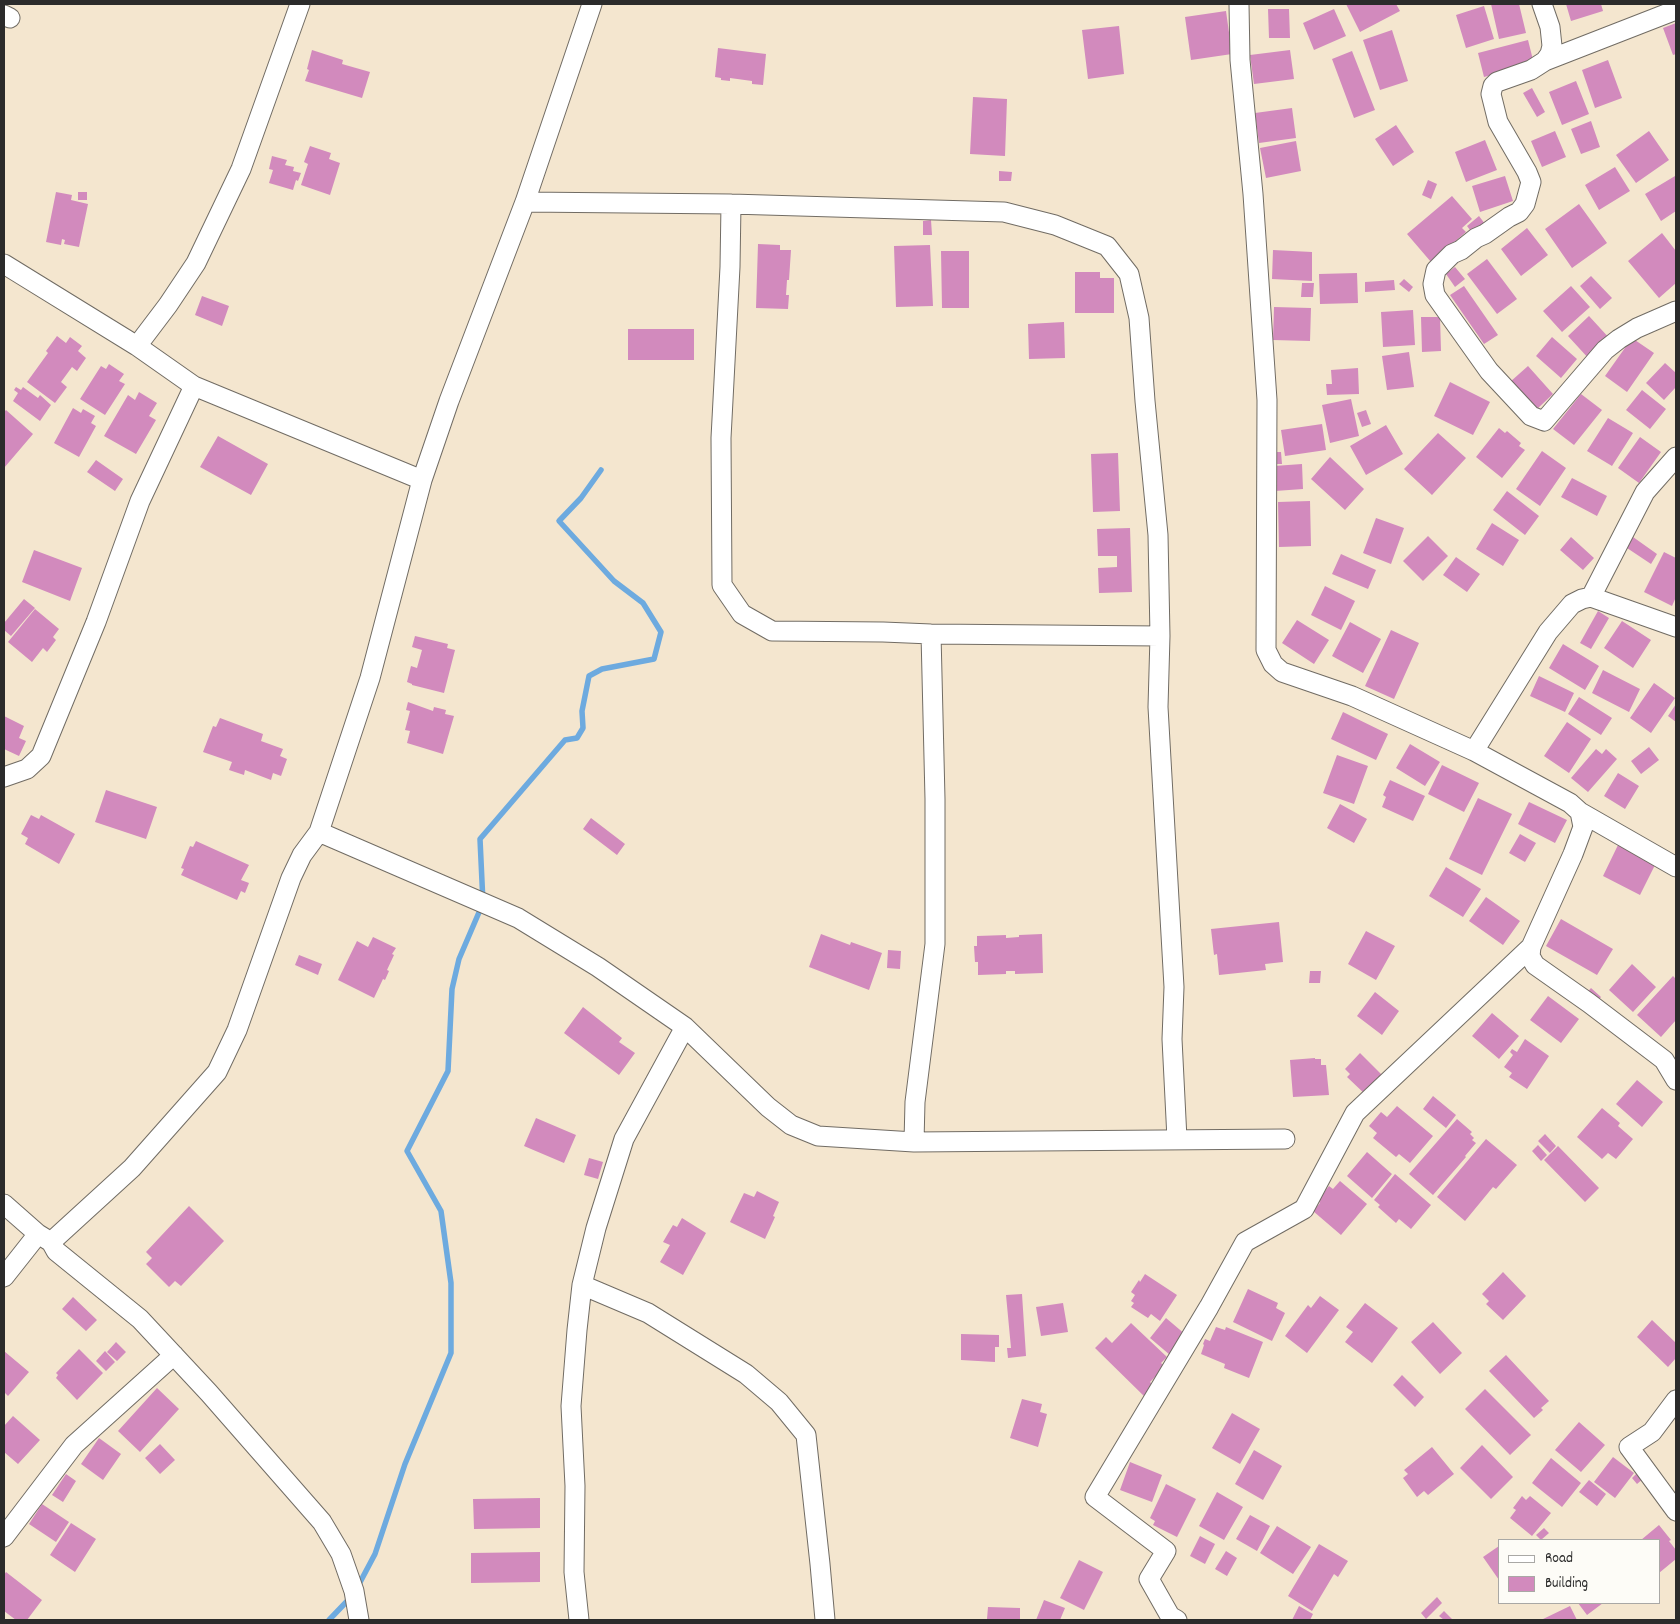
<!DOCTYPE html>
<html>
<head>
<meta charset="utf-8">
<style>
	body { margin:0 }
	#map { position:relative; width:1680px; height:1624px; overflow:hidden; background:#f4e6cf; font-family:Dekko,sans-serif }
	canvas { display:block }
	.frame { position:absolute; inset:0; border:5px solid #2b2b2b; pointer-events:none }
	.legend { position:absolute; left:1498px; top:1539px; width:162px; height:65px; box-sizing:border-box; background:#fdfcf7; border:1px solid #a9a8a5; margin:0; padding:6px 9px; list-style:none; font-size:15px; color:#2b2b2b }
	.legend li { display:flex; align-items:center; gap:10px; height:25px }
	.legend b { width:25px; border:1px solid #a9a8a5 }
</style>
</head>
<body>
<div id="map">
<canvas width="1680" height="1624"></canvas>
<div class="frame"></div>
<ul class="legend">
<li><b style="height:6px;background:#fff"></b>Road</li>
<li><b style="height:14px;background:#d28abd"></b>Building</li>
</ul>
</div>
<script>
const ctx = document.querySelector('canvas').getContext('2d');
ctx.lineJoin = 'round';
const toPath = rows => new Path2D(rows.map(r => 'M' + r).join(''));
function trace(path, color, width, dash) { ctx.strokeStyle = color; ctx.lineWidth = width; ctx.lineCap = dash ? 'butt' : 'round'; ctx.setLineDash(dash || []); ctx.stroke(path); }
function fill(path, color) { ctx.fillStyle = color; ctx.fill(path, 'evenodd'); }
trace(toPath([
	[357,1588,375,1554,405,1464,451,1353,451,1283,441,1211,407,1151,448,1071,452,989,459,959,483,903,480,839,565,740,577,738,583,728,582,711,589,676,602,669,654,659,661,632,643,603,614,581,559,521,581,498,601,470],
	[329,1620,351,1597]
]), '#6daadf', 5.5);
fill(toPath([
	[1346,4,1396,4,1400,11,1360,32],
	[1491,4,1519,4,1526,33,1499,39],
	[1566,4,1601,4,1603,11,1571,21],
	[1484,6,1494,39,1466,48,1456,15],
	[1268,9,1289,9,1290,38,1269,38],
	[1334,9,1346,36,1314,50,1303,23],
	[1226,11,1232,54,1191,60,1185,17],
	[1676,23,1676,54,1673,55,1663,28],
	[1119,26,1124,74,1088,79,1082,30],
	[1392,30,1408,81,1380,90,1363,40],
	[1528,40,1534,64,1484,77,1478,53],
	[718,48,766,54,763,85,752,84,752,81,730,78,730,81,721,80,721,78,715,77],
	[312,50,343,60,342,64,370,72,362,98,305,81,309,70,307,69],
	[1290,50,1294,79,1254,84,1250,55],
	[1352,51,1375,110,1354,118,1332,59],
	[1608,60,1622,98,1595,108,1582,70],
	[1576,81,1589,114,1562,125,1549,92],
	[1532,88,1545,112,1537,117,1523,93],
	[973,97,1007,99,1005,156,970,154],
	[1292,108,1296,138,1259,143,1255,113],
	[1591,121,1600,147,1581,154,1571,129],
	[1396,125,1414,152,1393,166,1375,139],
	[1555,131,1566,157,1542,167,1531,141],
	[1649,131,1669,160,1636,183,1616,155],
	[1485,140,1497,170,1466,182,1455,152],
	[1296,141,1301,171,1266,178,1260,148],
	[310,146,331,153,329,159,340,163,330,195,301,185,308,164,304,162],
	[272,156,287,160,285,165,294,167,293,171,301,173,298,181,296,180,293,190,269,183,273,170,269,169],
	[1615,167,1630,191,1599,210,1585,185],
	[999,171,1012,172,1011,181,999,181],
	[1505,176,1513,201,1480,212,1472,186],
	[1675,176,1676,178,1676,211,1661,221,1645,194],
	[1428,180,1437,184,1431,199,1422,195],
	[56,192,72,195,71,200,88,204,79,247,64,244,65,240,62,239,61,245,46,242],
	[78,192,87,192,87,200,78,200],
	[1452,196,1472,219,1462,228,1466,232,1431,262,1407,234],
	[1579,204,1607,243,1572,268,1545,229],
	[1479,216,1485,224,1473,234,1467,226],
	[931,220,932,235,923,235,923,221],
	[1527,228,1548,255,1521,276,1501,249],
	[1662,233,1676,251,1676,283,1659,298,1628,261],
	[758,244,780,245,780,250,791,250,789,280,787,280,786,295,789,295,788,309,756,308],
	[930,245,933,306,896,307,894,246],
	[1273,250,1312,252,1312,281,1272,279],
	[941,251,969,251,969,308,942,308],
	[1487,259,1517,299,1497,314,1467,274],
	[1455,267,1465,279,1455,287,1446,274],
	[1075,272,1100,272,1100,278,1114,278,1114,313,1075,313],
	[1357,273,1358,303,1320,304,1319,274],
	[1591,276,1612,298,1600,309,1580,286],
	[1404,279,1413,287,1409,292,1399,284],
	[1394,280,1395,290,1365,292,1365,282],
	[1302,283,1314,283,1313,297,1301,297],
	[1464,286,1498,335,1484,344,1450,295],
	[1571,286,1590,307,1562,332,1543,311],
	[202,296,229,306,222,326,195,315],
	[1274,307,1311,308,1310,341,1273,340],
	[1413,310,1415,345,1383,347,1381,312],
	[1589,316,1611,340,1590,360,1568,336],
	[1421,317,1440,317,1441,351,1422,352],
	[1064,322,1065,358,1029,359,1028,324],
	[628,329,694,329,694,360,628,360],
	[57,336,66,343,70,337,82,346,78,351,86,358,77,371,72,367,61,382,67,387,55,403,27,382,48,353,46,351],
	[1552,337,1577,359,1561,378,1536,356],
	[1632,338,1654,353,1627,392,1605,376],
	[1409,352,1414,387,1387,390,1382,356],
	[1665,363,1676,373,1676,387,1664,400,1646,383],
	[109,364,124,374,119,381,125,384,105,415,80,399,101,366,106,369],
	[1528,366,1553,394,1536,410,1510,382],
	[1358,368,1359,394,1327,395,1326,384,1332,384,1331,370],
	[1450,382,1490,402,1473,435,1434,416],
	[16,387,21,390,23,387,38,398,40,395,51,405,40,421,13,401,18,393,14,390],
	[1642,390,1666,409,1650,429,1626,410],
	[139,392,157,403,149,416,156,420,136,454,104,436,128,395,135,400],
	[1581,394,1602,410,1574,445,1553,429],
	[1351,399,1359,436,1330,443,1322,405],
	[73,408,81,413,83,409,95,416,91,423,96,426,79,457,54,443],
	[6,410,33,434,4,468,4,412],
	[1366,410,1371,424,1362,427,1357,413],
	[1608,418,1633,433,1612,466,1587,451],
	[1322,424,1326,450,1285,456,1281,430],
	[1386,425,1403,454,1366,475,1350,446],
	[1499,428,1505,433,1507,431,1521,443,1519,446,1525,450,1502,478,1476,457],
	[1438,433,1466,458,1432,495,1404,469],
	[218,436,268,464,251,495,200,467],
	[1640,437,1661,452,1639,483,1618,468],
	[1542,451,1566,468,1540,506,1516,489],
	[1272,452,1281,452,1282,464,1272,464],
	[1118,453,1120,511,1093,512,1091,454],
	[1330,457,1364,489,1345,510,1311,479],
	[96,460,123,479,115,491,87,472],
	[1302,464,1303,489,1275,491,1274,466],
	[1572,478,1607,496,1597,516,1561,497],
	[1507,491,1539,516,1525,535,1493,510],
	[1310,501,1311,546,1279,547,1278,502],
	[1376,518,1404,528,1391,564,1363,553],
	[1492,523,1519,540,1503,566,1476,549],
	[1130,528,1132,592,1099,593,1098,568,1117,567,1117,556,1098,556,1097,529],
	[1428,536,1448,556,1423,581,1403,561],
	[1571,537,1594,558,1583,570,1560,550],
	[1633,537,1657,554,1651,564,1627,548],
	[34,550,82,568,70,601,22,582],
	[1664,552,1676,558,1676,597,1672,606,1644,592],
	[1341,554,1376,570,1368,589,1332,574],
	[1456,557,1480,574,1467,592,1443,575],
	[1325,586,1355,601,1341,630,1311,615],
	[24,599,35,608,11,636,4,630,4,623],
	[35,609,59,629,53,637,56,640,47,652,43,648,32,662,8,642],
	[1598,611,1609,618,1591,649,1580,643],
	[1297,620,1329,640,1314,664,1282,643],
	[1622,621,1651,640,1633,668,1604,648],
	[1350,622,1381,639,1363,673,1332,656],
	[1391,630,1419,643,1394,699,1365,686],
	[415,636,448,644,447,648,455,650,444,693,412,685,412,684,407,682,411,666,417,668,422,650,412,647],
	[1563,644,1599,666,1585,690,1549,668],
	[1603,670,1640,689,1629,712,1592,693],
	[1539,676,1574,693,1565,712,1530,696],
	[1654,683,1675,698,1651,733,1630,718],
	[1579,697,1612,718,1601,735,1568,714],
	[408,702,433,711,434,707,446,710,445,714,454,716,443,754,407,743,410,731,405,730,410,711,406,710],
	[1676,704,1676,722,1668,716],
	[1343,712,1388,734,1376,760,1331,739],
	[4,716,24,726,19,738,26,741,19,756,4,749],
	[220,718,263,734,261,741,283,749,280,756,287,759,281,776,273,773,271,780,245,770,244,775,229,770,232,762,203,752,213,726,216,727],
	[1567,722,1591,739,1569,773,1544,756],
	[1410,744,1440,762,1425,786,1396,768],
	[1649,747,1659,760,1641,774,1631,761],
	[1596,749,1602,754,1606,749,1617,759,1588,792,1571,778],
	[1337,755,1368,766,1354,804,1323,793],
	[1442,765,1479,783,1464,812,1428,794],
	[1618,773,1639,786,1625,809,1604,796],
	[1390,780,1425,796,1413,821,1382,807,1386,797,1383,795],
	[106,790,157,807,146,839,95,822],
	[1478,798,1512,814,1482,875,1449,859],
	[1529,802,1567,820,1555,843,1518,824],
	[1340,804,1367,819,1354,843,1327,828],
	[31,815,39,819,41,815,75,834,59,864,25,844,28,838,21,834],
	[591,818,625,844,617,855,583,829],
	[1520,834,1536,843,1525,862,1509,853],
	[196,841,249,865,241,880,249,883,245,893,241,891,237,900,181,875,184,869,181,868,190,846,193,847],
	[1618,845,1656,863,1640,895,1603,876],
	[1446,867,1481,889,1463,917,1429,896],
	[1486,897,1520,921,1503,945,1469,921],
	[1561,919,1613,949,1597,975,1546,946],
	[1279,922,1283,962,1265,964,1266,970,1219,975,1217,954,1214,955,1211,929],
	[1366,931,1395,946,1376,980,1348,964],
	[821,934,850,945,851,942,882,953,869,990,809,967],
	[1042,934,1043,973,1015,974,1015,971,1006,971,1006,974,978,975,978,962,975,962,974,946,977,946,977,936,1006,935,1006,938,1019,937,1019,935],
	[373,937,396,948,392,954,394,955,387,970,389,971,385,980,383,979,374,998,338,980,357,941,368,947],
	[888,950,901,951,900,969,887,968],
	[299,955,322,964,318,975,295,965],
	[1632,964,1656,987,1633,1012,1609,990],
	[1310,971,1321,971,1320,983,1309,983],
	[1673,976,1676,979,1676,1020,1661,1037,1637,1015],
	[1591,988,1601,997,1595,1005,1584,996],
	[1375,992,1399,1011,1382,1035,1357,1016],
	[1548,996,1579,1019,1561,1043,1530,1020],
	[583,1007,622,1038,619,1042,635,1053,619,1075,564,1033],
	[1492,1013,1519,1036,1499,1059,1472,1036],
	[1525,1039,1549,1056,1527,1089,1509,1077,1512,1073,1504,1067,1513,1055,1510,1052,1512,1049,1517,1052],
	[1360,1053,1385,1078,1367,1096,1347,1077,1350,1074,1345,1069],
	[1315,1058,1315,1059,1321,1059,1321,1065,1326,1065,1329,1095,1293,1097,1290,1060],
	[1637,1080,1663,1102,1642,1127,1616,1104],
	[1433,1096,1456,1115,1446,1128,1423,1109],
	[1397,1106,1433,1136,1410,1163,1399,1154,1396,1157,1373,1138,1377,1133,1369,1126,1381,1112,1387,1117],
	[1602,1108,1620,1123,1618,1126,1633,1139,1616,1159,1608,1153,1602,1159,1577,1137],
	[536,1118,576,1135,564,1163,524,1146],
	[1457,1119,1472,1132,1470,1134,1474,1138,1472,1140,1476,1143,1465,1156,1466,1157,1433,1195,1409,1174],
	[1545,1134,1556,1146,1550,1153,1538,1141],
	[1486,1139,1517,1165,1496,1189,1493,1187,1465,1221,1437,1197],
	[1538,1145,1547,1155,1541,1161,1532,1151],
	[1558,1146,1599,1188,1585,1202,1544,1160],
	[1367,1152,1392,1174,1372,1198,1347,1176],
	[589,1158,603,1162,598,1179,584,1175],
	[1395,1174,1431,1205,1411,1229,1399,1219,1396,1223,1378,1207,1380,1205,1374,1200],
	[1340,1181,1367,1204,1341,1235,1313,1211,1320,1203,1318,1200,1329,1186,1333,1189],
	[757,1191,779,1202,773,1216,775,1217,765,1239,730,1222,744,1193,754,1197],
	[189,1206,224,1241,181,1286,175,1281,169,1287,146,1264,152,1258,146,1252],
	[682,1218,706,1233,683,1275,660,1262,670,1245,663,1242,673,1225,677,1227],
	[1503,1272,1526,1296,1503,1320,1486,1304,1489,1301,1482,1294],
	[1145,1274,1177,1295,1160,1321,1151,1314,1148,1318,1131,1307,1134,1303,1131,1301,1135,1295,1131,1292,1139,1280,1140,1282],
	[1248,1289,1278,1303,1276,1308,1285,1313,1272,1341,1233,1322],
	[1022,1294,1026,1356,1008,1358,1007,1348,1011,1348,1006,1295],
	[1320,1296,1339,1310,1307,1353,1285,1336,1308,1305,1311,1308],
	[73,1297,97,1320,86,1331,62,1309],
	[1063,1303,1068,1332,1041,1336,1036,1307],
	[1365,1303,1398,1328,1372,1363,1345,1342,1353,1332,1346,1327],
	[1166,1318,1186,1335,1170,1355,1150,1338],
	[1652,1320,1676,1343,1676,1358,1668,1367,1637,1337],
	[1433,1322,1462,1353,1440,1374,1411,1342],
	[1131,1323,1167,1357,1161,1363,1165,1367,1150,1382,1157,1389,1147,1399,1095,1348,1106,1337,1112,1343],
	[1216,1327,1225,1330,1226,1327,1263,1342,1249,1378,1224,1368,1225,1364,1201,1354,1204,1345,1203,1344,1205,1339,1210,1341],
	[961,1334,999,1335,999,1347,995,1347,995,1362,961,1360],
	[116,1342,126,1352,117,1361,107,1352],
	[79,1349,103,1373,77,1400,56,1378,58,1375,56,1373],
	[4,1351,29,1372,8,1396,4,1392],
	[105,1351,115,1362,106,1371,96,1361],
	[1506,1355,1549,1401,1541,1408,1543,1410,1534,1418,1489,1371],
	[1402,1375,1424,1397,1415,1407,1393,1385],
	[157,1388,179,1409,140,1452,118,1431],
	[1485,1389,1531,1435,1510,1455,1465,1409],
	[1022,1399,1042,1404,1040,1412,1047,1414,1038,1447,1010,1438],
	[1232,1413,1260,1429,1240,1464,1212,1448],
	[13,1416,40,1440,18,1464,4,1452,4,1426],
	[1579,1422,1605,1445,1581,1472,1555,1450],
	[99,1438,121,1454,103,1480,81,1464],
	[160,1444,175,1460,160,1474,145,1458],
	[1482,1445,1513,1477,1491,1499,1460,1468],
	[1432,1447,1454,1474,1428,1495,1424,1491,1417,1497,1403,1478,1408,1474,1404,1470],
	[1254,1450,1282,1466,1263,1500,1235,1484],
	[1613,1457,1634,1473,1615,1498,1594,1482],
	[1551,1458,1581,1483,1562,1507,1532,1483],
	[1130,1462,1162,1475,1152,1502,1120,1490],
	[1638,1472,1644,1478,1637,1484,1632,1478],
	[66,1474,76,1481,63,1502,52,1495],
	[1589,1480,1606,1494,1597,1506,1579,1492],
	[1166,1484,1196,1499,1177,1537,1153,1525,1155,1521,1150,1518],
	[1217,1492,1243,1507,1224,1540,1199,1526],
	[1522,1496,1526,1500,1530,1496,1551,1513,1532,1536,1510,1518,1516,1510,1513,1508],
	[540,1498,540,1528,474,1529,473,1499],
	[42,1504,69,1522,56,1542,29,1524],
	[1250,1515,1270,1526,1257,1551,1236,1539],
	[71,1523,96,1539,75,1572,50,1555],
	[1659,1525,1671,1540,1669,1541,1676,1550,1676,1559,1659,1573,1659,1540,1641,1540],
	[1277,1526,1311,1547,1293,1574,1260,1553],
	[1544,1528,1549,1533,1541,1540,1536,1535],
	[1200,1536,1215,1544,1205,1564,1190,1556],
	[1319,1544,1348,1561,1338,1577,1334,1574,1312,1611,1288,1596],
	[1499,1546,1499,1580,1483,1557],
	[1226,1551,1237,1558,1227,1576,1215,1569],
	[540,1552,540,1582,471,1583,471,1553],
	[1079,1560,1103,1572,1084,1610,1060,1598],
	[6,1572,42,1600,27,1620,16,1620,4,1611,4,1575],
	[1437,1597,1442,1603,1426,1619,1421,1613],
	[1044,1600,1065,1608,1060,1620,1036,1620],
	[1578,1603,1603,1603,1587,1615],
	[1299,1606,1313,1614,1310,1620,1292,1620],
	[1570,1606,1577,1620,1541,1620],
	[988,1607,1020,1608,1020,1619,987,1619],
	[1444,1611,1453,1620,1444,1620,1439,1616]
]), '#d28abd');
const minor = toPath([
	[1239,4,1240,60,1253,194,1267,400,1266,650,1273,664,1282,672,1352,696,1474,751,1570,803,1580,812,1583,827,1573,854,1531,947,1530,956,1535,965,1589,1003,1664,1060,1676,1080],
	[1542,4,1550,27,1552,46,1550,54,1545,61,1531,70,1497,82,1493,86,1491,94,1498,122,1527,172,1531,182,1525,204,1519,212,1509,217,1485,234,1476,238,1461,250,1452,254,1436,270,1433,284,1435,295,1489,371,1531,416,1544,421,1605,350,1619,339,1637,328,1676,311],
	[4,15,10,18],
	[1545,61,1676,10],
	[525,202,731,204,1004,212,1055,225,1107,246,1129,274,1139,318,1145,401,1158,535,1160,636,1158,707,1174,987,1172,1039,1177,1139],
	[731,204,730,267,721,438,722,585,742,614,772,631,883,632,931,634,1160,636],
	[4,264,137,346,194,386,422,480],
	[137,346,168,305,196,263,241,169,300,4],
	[1591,597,1645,492,1676,457],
	[1474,751,1548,632,1572,604,1582,599,1591,597,1676,627],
	[4,777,27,769,41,756,96,622,140,501,194,386],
	[1580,812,1676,867],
	[319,832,518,918,598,967,685,1027,768,1107,791,1125,818,1136,914,1142,1285,1139],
	[914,1142,915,1102,935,944,935,799,931,634],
	[4,1204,38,1234,51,1242,56,1251,140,1319,209,1393,322,1522,341,1554,354,1591,359,1620],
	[51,1242,132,1168,217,1072,237,1030,291,878,302,855,319,832,370,678,422,480,449,401,525,202,592,4],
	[4,1277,38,1234],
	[582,1285,648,1313,746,1374,779,1402,806,1435,820,1564,825,1620],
	[1676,1400,1652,1432,1629,1447,1676,1511],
	[4,1537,74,1445,174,1355],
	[579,1620,574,1572,575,1486,571,1406,577,1330,582,1285,596,1228,624,1139,685,1027],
	[1177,1620,1170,1616,1149,1579,1166,1551,1095,1497,1209,1307,1245,1242,1304,1209,1355,1113,1531,947]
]);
trace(minor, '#716c64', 21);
trace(minor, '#fff', 19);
</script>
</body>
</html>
